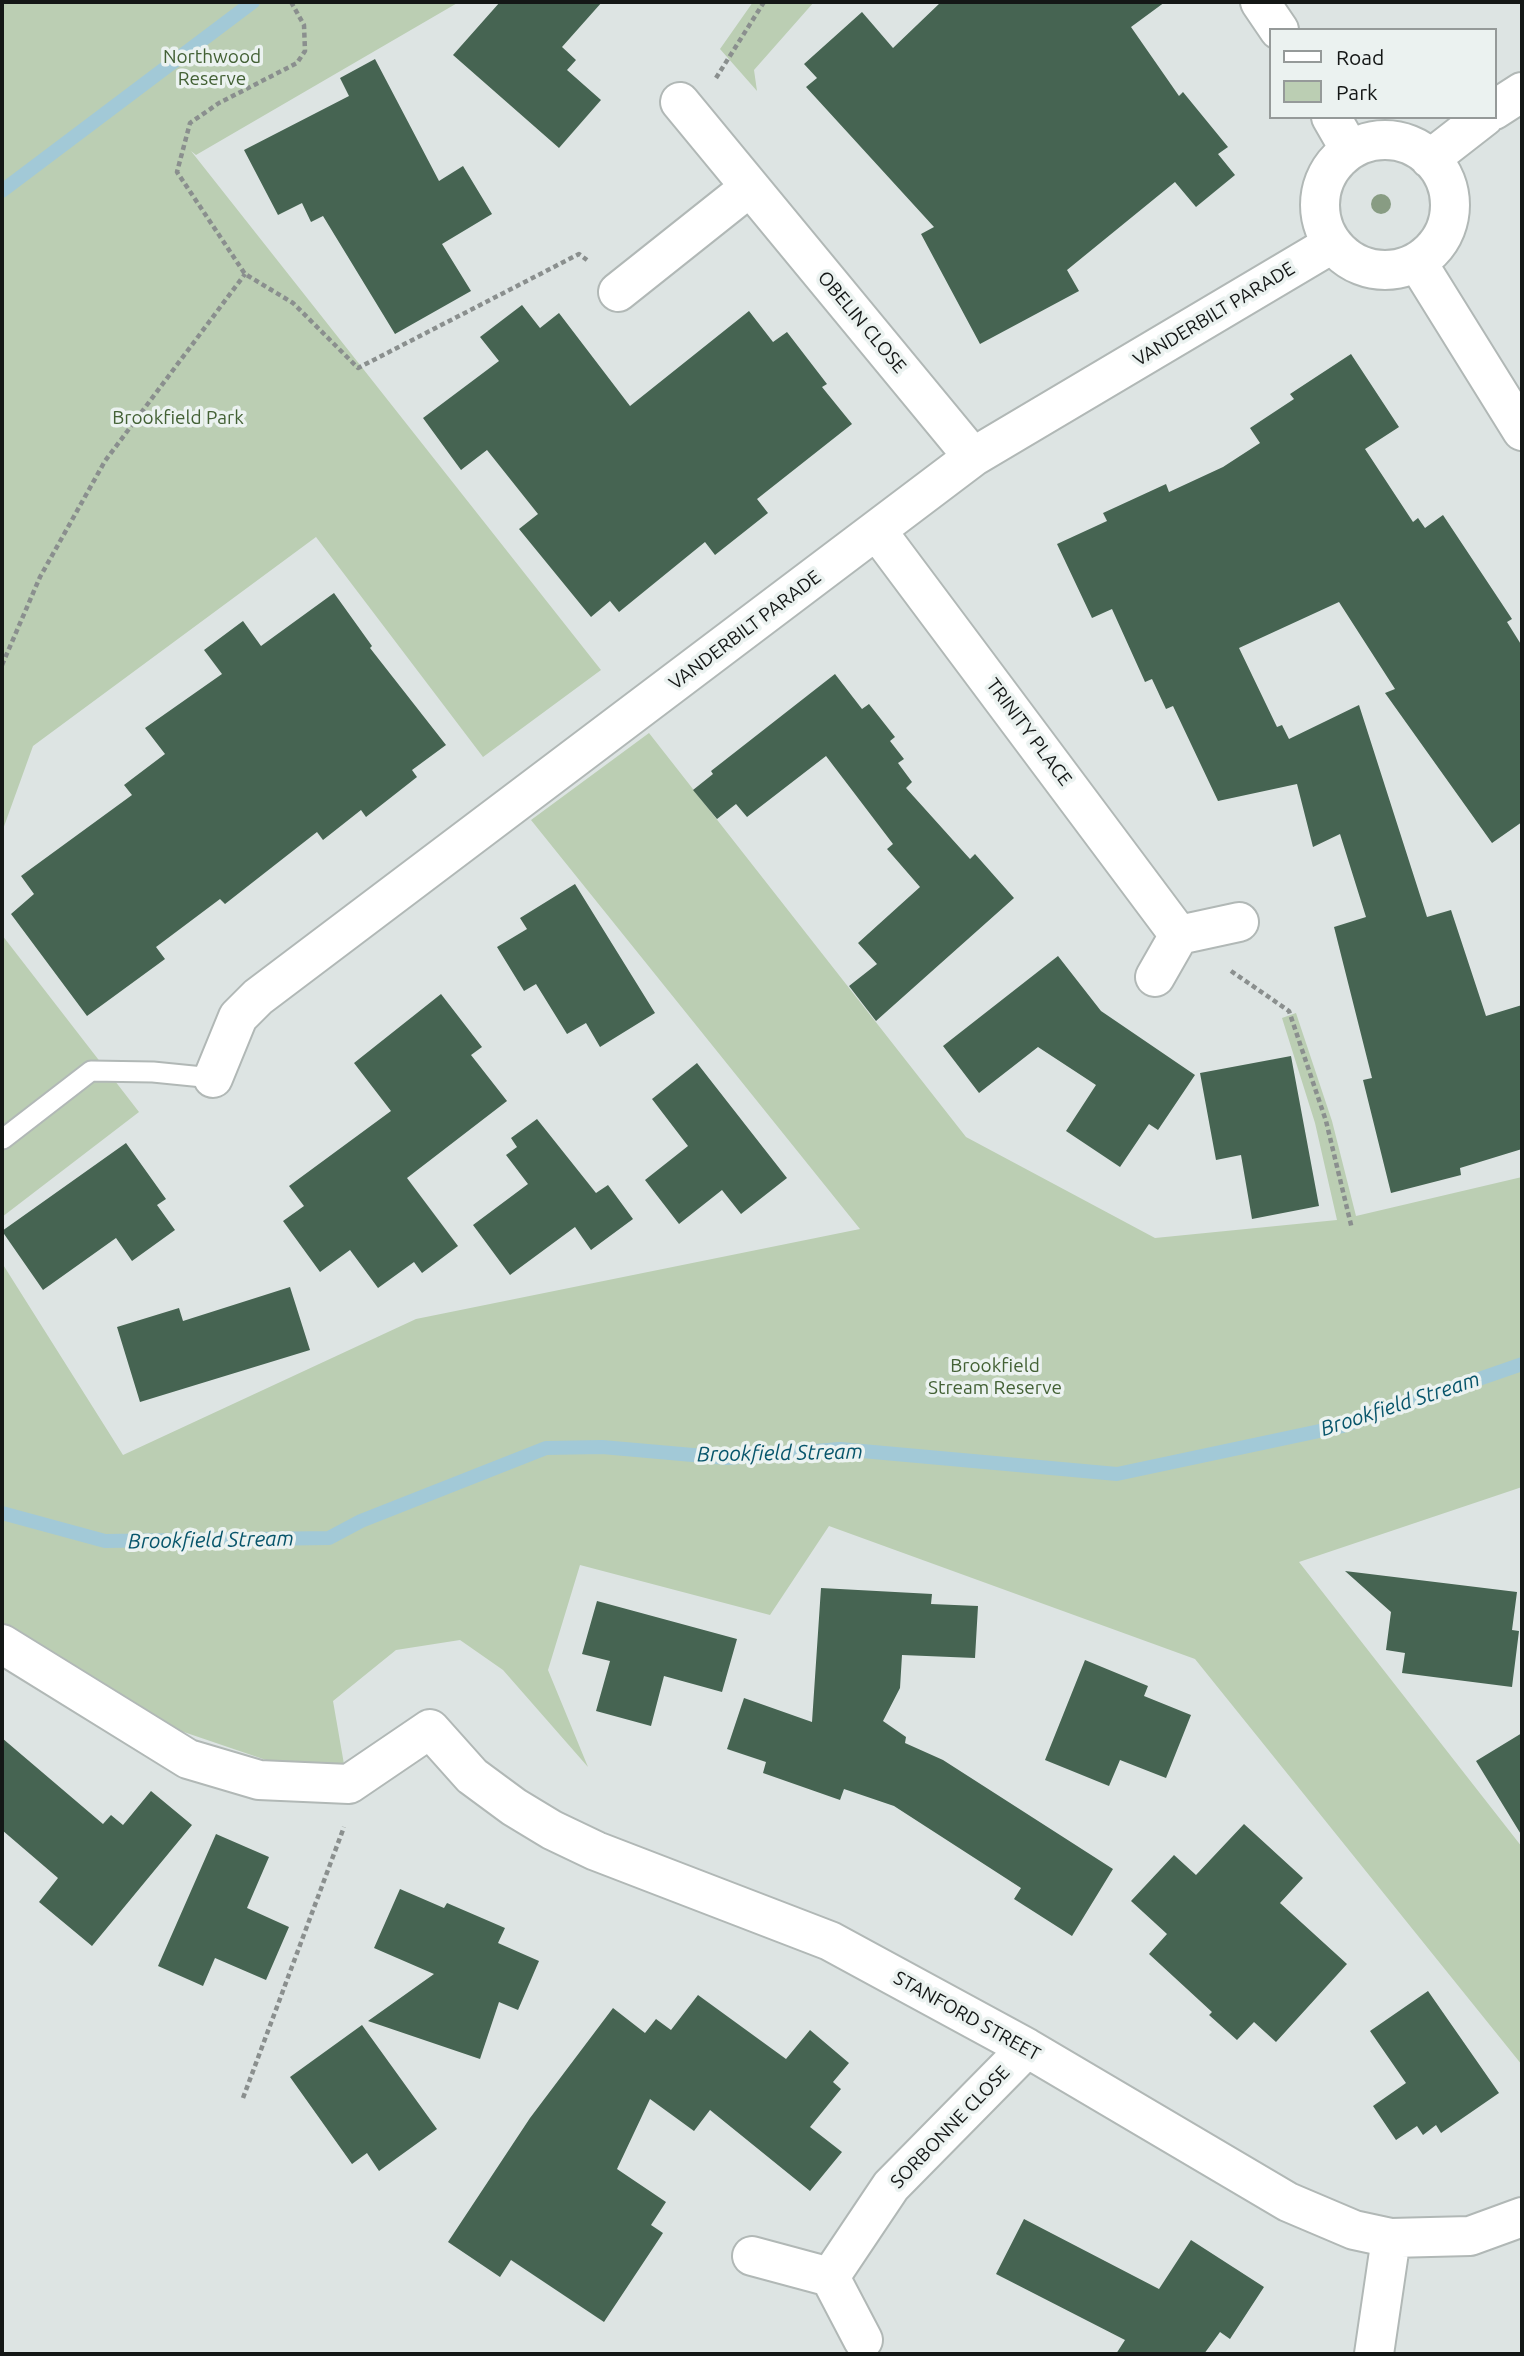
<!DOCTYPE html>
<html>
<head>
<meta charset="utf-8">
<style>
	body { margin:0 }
	#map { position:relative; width:1524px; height:2356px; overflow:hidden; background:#dde4e3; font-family:Ubuntu,sans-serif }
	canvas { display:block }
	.frame { position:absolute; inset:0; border:4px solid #141716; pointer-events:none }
	.legend { position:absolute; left:1269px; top:28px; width:228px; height:91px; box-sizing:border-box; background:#ebf2f0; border:2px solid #959a99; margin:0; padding:9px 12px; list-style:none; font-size:21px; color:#141716 }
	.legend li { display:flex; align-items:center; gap:14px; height:35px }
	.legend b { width:35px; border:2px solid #959a99 }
</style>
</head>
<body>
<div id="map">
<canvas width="1524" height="2356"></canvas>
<div class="frame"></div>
<ul class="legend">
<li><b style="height:9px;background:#fff"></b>Road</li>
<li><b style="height:19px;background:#bbceb3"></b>Park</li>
</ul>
</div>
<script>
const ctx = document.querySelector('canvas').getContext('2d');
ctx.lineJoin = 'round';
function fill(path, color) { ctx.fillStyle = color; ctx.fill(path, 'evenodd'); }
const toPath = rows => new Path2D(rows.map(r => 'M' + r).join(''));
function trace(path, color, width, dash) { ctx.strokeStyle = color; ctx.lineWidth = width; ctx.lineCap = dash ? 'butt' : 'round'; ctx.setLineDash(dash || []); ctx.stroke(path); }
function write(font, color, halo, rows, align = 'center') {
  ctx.font = font + ' Ubuntu,sans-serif'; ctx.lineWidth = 7; ctx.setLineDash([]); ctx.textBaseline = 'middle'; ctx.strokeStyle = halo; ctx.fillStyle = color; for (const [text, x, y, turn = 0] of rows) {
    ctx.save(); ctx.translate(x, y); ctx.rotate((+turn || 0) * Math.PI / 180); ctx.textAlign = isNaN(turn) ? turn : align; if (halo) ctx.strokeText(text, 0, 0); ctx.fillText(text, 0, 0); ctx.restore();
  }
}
fill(toPath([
	[2,2,459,2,196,155,191,151,601,670,483,757,316,537,33,746,2,832],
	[753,2,814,2,754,70,757,91,720,49],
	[649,733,966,1137,1155,1238,1337,1220,1315,1123,1282,1018,1296,1013,1332,1121,1356,1216,1522,1177,1522,1487,1299,1562,1522,1847,1522,2065,1195,1659,829,1526,770,1615,580,1565,548,1670,588,1767,503,1670,460,1640,396,1650,333,1701,345,1770,310,1775,125,1712,2,1632,2,1263,123,1455,416,1319,860,1229,531,820],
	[2,935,139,1112,2,1217]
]), '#bbceb3');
trace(toPath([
	[2,191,253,2],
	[2,1513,105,1541,329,1538,361,1521,546,1448,602,1447,727,1458,840,1449,1117,1474,1343,1426,1522,1364]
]), '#a2c9d7', 14);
fill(toPath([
	[500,2,602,2,562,47,576,60,567,70,601,100,559,148,453,55],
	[941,2,1165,2,1131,27,1179,96,1183,92,1228,147,1218,154,1235,175,1196,207,1175,182,1067,270,1079,291,980,344,921,234,934,227,806,87,817,78,804,64,862,12,893,48],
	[375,59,439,181,463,166,492,214,442,244,471,291,395,334,323,216,311,222,302,203,278,215,244,150,349,96,340,78],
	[522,305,540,328,559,313,630,406,749,311,773,342,787,332,827,384,822,387,852,424,757,499,768,513,715,555,705,542,619,612,610,601,591,617,519,529,538,514,487,450,461,470,423,418,499,361,480,337],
	[1351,354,1399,427,1365,449,1413,522,1418,518,1425,528,1443,515,1512,619,1507,622,1522,646,1522,822,1492,843,1385,693,1395,689,1339,602,1239,648,1277,727,1282,725,1289,739,1359,705,1427,917,1451,910,1486,1016,1522,1005,1522,1149,1460,1168,1461,1175,1391,1193,1363,1080,1372,1078,1334,927,1366,917,1340,834,1313,847,1297,784,1218,801,1173,706,1166,709,1152,679,1145,682,1112,609,1092,618,1057,544,1107,521,1103,513,1166,484,1169,492,1223,467,1260,443,1250,428,1294,399,1290,394],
	[334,593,372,646,370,648,446,745,412,770,417,777,366,817,361,810,323,840,317,832,225,904,220,899,156,947,165,959,87,1016,11,914,34,894,21,876,132,795,124,785,165,754,145,728,222,674,204,650,243,621,261,646],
	[835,674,862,709,869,704,895,737,890,741,904,759,898,763,912,782,906,788,970,859,975,854,1014,898,876,1021,849,986,877,964,858,943,920,887,887,849,893,844,826,756,747,817,736,804,717,819,693,790,713,774,711,771],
	[575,884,655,1013,600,1047,586,1023,567,1034,536,984,524,991,497,947,527,929,520,918],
	[1058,956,1101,1011,1195,1075,1158,1130,1149,1124,1120,1167,1066,1131,1096,1085,1038,1047,979,1093,943,1046],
	[441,994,482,1047,471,1055,507,1101,407,1178,458,1246,422,1273,414,1262,378,1288,350,1250,320,1272,283,1221,304,1206,289,1186,391,1111,354,1063],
	[1291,1056,1319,1206,1252,1219,1241,1155,1216,1160,1200,1073],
	[697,1063,787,1178,741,1214,722,1190,679,1224,645,1180,688,1146,652,1099],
	[537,1119,596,1193,608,1185,633,1219,591,1250,575,1227,510,1275,473,1225,528,1184,506,1155,517,1147,511,1138],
	[126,1143,166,1199,157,1205,175,1230,132,1261,116,1238,43,1290,2,1231],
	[290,1287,310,1350,140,1402,117,1327,179,1308,183,1321],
	[1345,1571,1517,1592,1512,1630,1519,1631,1512,1687,1402,1673,1405,1653,1386,1650,1391,1612],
	[821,1588,932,1594,931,1604,978,1606,975,1658,902,1655,900,1688,883,1721,906,1737,905,1743,943,1760,1113,1869,1072,1936,1014,1899,1021,1888,894,1806,844,1789,840,1800,763,1773,766,1762,727,1749,744,1698,812,1722],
	[597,1601,737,1639,722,1692,664,1676,651,1726,596,1711,610,1661,582,1654],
	[1085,1660,1148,1686,1144,1696,1191,1715,1166,1778,1120,1760,1109,1786,1045,1760],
	[1522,1733,1522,1836,1476,1761],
	[2,1738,103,1824,111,1815,123,1825,151,1791,192,1825,92,1946,39,1902,58,1878,2,1830],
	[1244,1824,1303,1878,1280,1903,1347,1964,1276,2042,1254,2022,1237,2040,1209,2015,1212,2012,1149,1954,1167,1934,1131,1901,1174,1855,1196,1875],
	[216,1834,269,1857,247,1908,289,1927,266,1980,215,1958,203,1986,158,1966],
	[400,1889,444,1908,447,1903,505,1928,498,1943,539,1961,518,2010,499,2002,480,2059,368,2021,434,1974,374,1948],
	[1428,1991,1499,2093,1441,2133,1436,2125,1423,2135,1417,2126,1396,2140,1373,2106,1406,2083,1370,2031],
	[698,1995,786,2059,810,2030,849,2063,833,2082,841,2089,810,2127,842,2152,810,2191,710,2110,694,2131,650,2099,617,2169,666,2202,651,2225,663,2233,604,2322,511,2260,500,2277,448,2242,530,2118,613,2008,645,2033,656,2019,671,2030],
	[362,2025,437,2129,379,2171,367,2153,352,2164,290,2077],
	[1024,2219,1159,2289,1191,2240,1264,2287,1230,2339,1220,2332,1204,2354,1116,2354,1125,2340,996,2274]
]), '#466452');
const lane = toPath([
	[3,1139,91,1071,153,1072,213,1078]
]);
const street = toPath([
	[1260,2,1279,30],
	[680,102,973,457],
	[1494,110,1522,92],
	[1331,117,1350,150],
	'1320 205a65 65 0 1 1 130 0a65 65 0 1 1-130 0Z',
	[1430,159,1484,117],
	[1417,262,1522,431],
	[618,292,750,187],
	[877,531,1179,935],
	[1155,977,1179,935,1239,922],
	[213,1078,238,1017,258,997,973,457,1332,244],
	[2,1644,188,1759,259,1780,349,1784,430,1729,472,1776,514,1807,552,1830,596,1851,830,1941,1027,2048,1288,2202,1354,2230,1391,2238,1470,2236,1522,2217],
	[752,2256,830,2277,863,2340],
	[830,2277,891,2186,1027,2048],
	[1374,2354,1391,2238]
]);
trace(lane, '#b1b8b6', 23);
trace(street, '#b1b8b6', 42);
trace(toPath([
	[291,2,304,25,305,51,297,63,219,103,190,123,177,172,245,274,293,303,358,368,579,254,587,260],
	[716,78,764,2],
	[2,665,40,577,105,461,245,274],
	[1231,971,1289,1011,1326,1121,1352,1229],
	[243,2098,344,1827]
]), '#8a8f8e', 4.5, [5, 3.5]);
trace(lane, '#fff', 19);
trace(street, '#fff', 38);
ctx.fillStyle = '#889c83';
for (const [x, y] of [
	[1381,204]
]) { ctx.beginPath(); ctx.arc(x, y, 10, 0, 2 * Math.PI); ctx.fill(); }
write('19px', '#436135', '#ebf2f0', [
	["Northwood",212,57],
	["Reserve",212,79],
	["Brookfield Park",178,418],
	["Brookfield",995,1366],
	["Stream Reserve",995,1388]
]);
write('19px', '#141716', '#ebf2f0', [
	["VANDERBILT PARADE",1214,314,-31],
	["OBELIN CLOSE",862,322,50],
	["VANDERBILT PARADE",745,630,-37],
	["TRINITY PLACE",1029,732,53],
	["STANFORD STREET",967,2016,29],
	["SORBONNE CLOSE",950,2127,-46]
]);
write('italic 21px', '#07556b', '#ebf2f0', [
	["Brookfield Stream",1400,1404,-18],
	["Brookfield Stream",780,1453,-1],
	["Brookfield Stream",211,1540,-1]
]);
</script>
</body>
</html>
